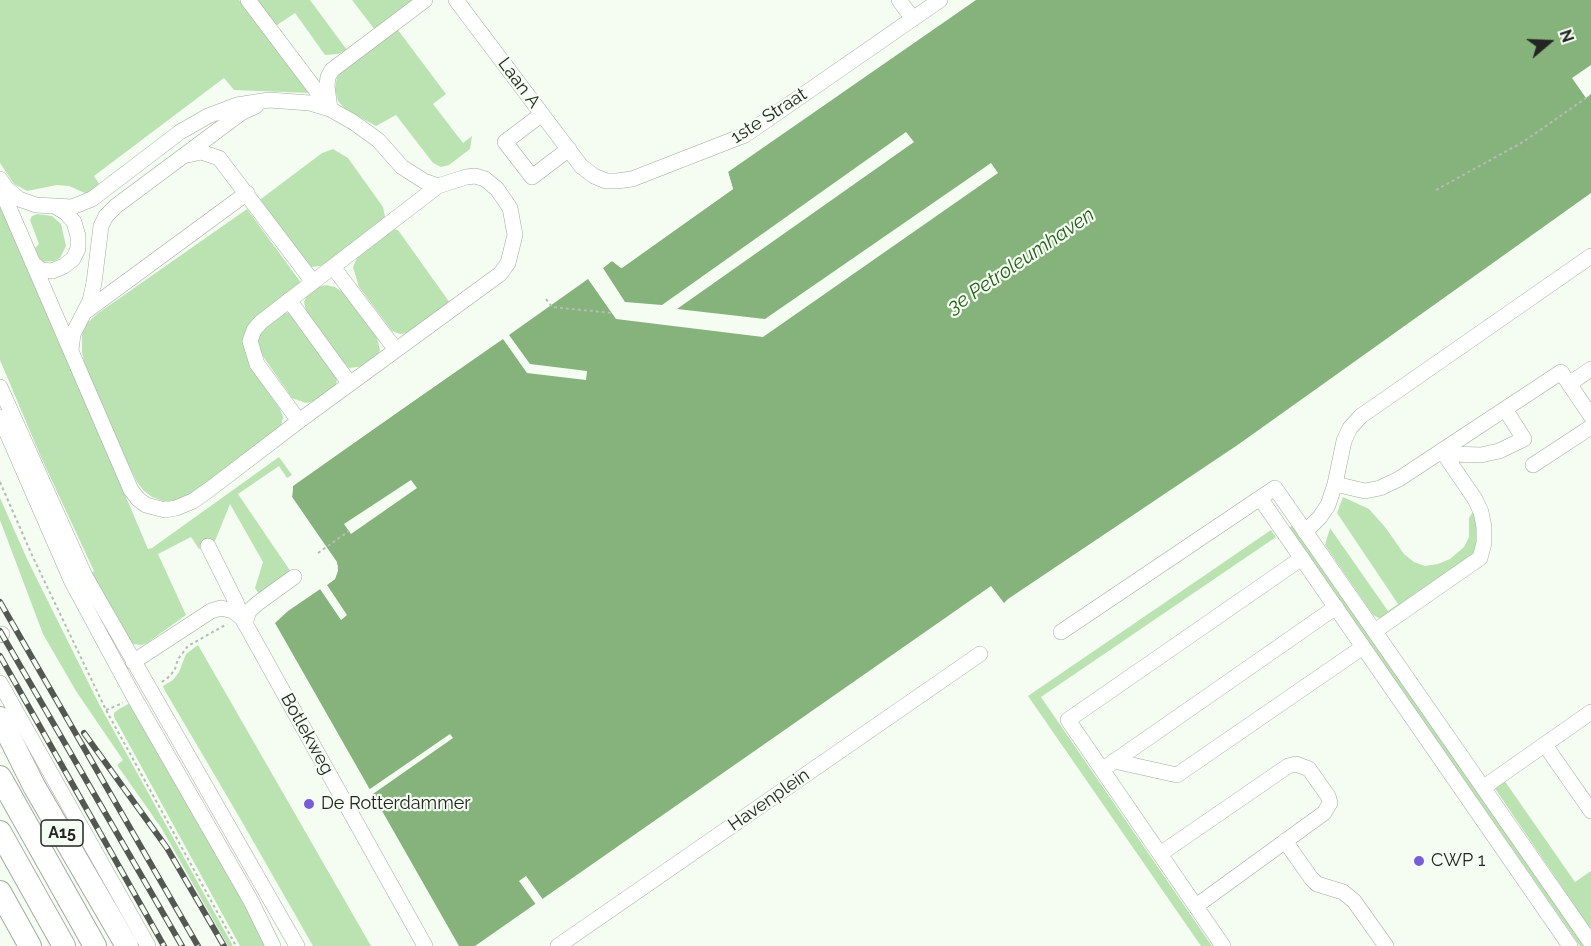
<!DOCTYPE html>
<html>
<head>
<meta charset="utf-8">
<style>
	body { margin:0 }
	#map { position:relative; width:1591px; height:946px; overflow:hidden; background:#f5fdf3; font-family:Raleway,sans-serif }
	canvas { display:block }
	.north { position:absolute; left:1519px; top:12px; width:60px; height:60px; -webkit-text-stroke:4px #f5fdf3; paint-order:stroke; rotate:71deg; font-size:16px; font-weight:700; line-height:24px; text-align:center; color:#222522 }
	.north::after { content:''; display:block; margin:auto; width:21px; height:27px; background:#222522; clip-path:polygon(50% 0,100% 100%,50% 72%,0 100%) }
</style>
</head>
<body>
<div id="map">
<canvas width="1591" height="946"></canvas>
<div class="north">N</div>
</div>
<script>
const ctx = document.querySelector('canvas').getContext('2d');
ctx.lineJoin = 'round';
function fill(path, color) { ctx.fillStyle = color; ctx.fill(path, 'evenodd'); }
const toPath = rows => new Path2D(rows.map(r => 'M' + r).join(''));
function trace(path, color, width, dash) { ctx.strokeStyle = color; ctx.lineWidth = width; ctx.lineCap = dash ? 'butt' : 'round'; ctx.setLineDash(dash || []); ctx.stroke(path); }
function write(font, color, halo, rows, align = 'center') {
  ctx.font = font + ' Raleway,sans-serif'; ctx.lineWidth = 4.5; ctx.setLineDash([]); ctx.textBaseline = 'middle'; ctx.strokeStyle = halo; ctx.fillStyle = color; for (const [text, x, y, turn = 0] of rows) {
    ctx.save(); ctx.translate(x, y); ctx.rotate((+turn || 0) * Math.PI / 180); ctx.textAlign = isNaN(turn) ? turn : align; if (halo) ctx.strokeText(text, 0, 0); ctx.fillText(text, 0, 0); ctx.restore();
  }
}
fill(toPath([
	[0,0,239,0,309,93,234,90,224,78,94,176,101,187,87,194,69,186,57,185,27,191,14,184,0,163],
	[254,0,310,0,347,50,338,54,325,55,295,13,274,27],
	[352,0,415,0,375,30],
	[398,30,446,94,433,104,463,143,472,136,470,149,449,165,441,167,433,163,396,115,376,126,345,109,338,101,335,89,337,77,345,67],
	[333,149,348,158,383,207,385,217,381,223,321,266,311,267,257,202,322,153],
	[0,200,148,549,152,548,279,457,292,475,287,478,279,466,238,494,291,572,259,594,255,588,263,562,230,504,215,541,199,549,191,537,158,554,186,615,147,643,142,645,132,644,91,573,94,571,40,455,0,360],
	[247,209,302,284,246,341,246,354,253,371,280,409,283,417,281,427,195,494,179,501,163,501,152,497,144,491,137,482,120,447,86,371,82,352,82,334,87,323,97,314],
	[37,214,52,216,61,224,66,246,60,258,54,261,39,262,33,250,39,244,30,220,32,216],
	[392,229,398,230,450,303,408,333,400,334,392,331,359,287,353,267,357,258],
	[326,285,335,287,347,295,376,334,380,350,376,358,366,366,349,368,343,363,306,311,304,302,307,295,318,287],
	[285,312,292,314,337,379,336,385,317,401,306,403,292,398,260,352,258,341,260,332],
	[1343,497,1369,509,1385,527,1404,554,1414,562,1425,566,1438,564,1450,559,1464,547,1469,537,1469,518,1474,510,1479,526,1476,553,1383,618,1379,618,1373,615,1325,545,1330,528,1388,611,1398,604,1337,513],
	[0,498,28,561,99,704,233,946,228,946,162,829,117,765,123,760,76,691,43,634,0,520],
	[1294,524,1589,946,1580,946,1289,528],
	[1271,530,1276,537,1041,697,1212,946,1201,946,1028,696],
	[198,645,371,946,313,946,241,820,164,689,163,686,173,680,179,672,186,654],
	[132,702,219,858,266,946,240,946,114,717,114,713,119,709],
	[1504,780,1575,882,1591,871,1591,930,1494,787]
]), '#bae3b1');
fill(toPath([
	[976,0,1591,0,1591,193,1239,444,1008,599,1004,603,991,586,475,946,459,946,275,623,288,611,335,579,338,571,337,562,292,497,293,486,612,261,622,268,733,189,728,172]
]), '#86b27c');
fill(toPath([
	[1591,65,1591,94,1586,98,1572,78],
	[906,132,914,142,677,309,765,319,991,163,998,173,763,337,616,319,588,279,509,335,530,364,587,371,586,380,527,373,503,339,297,482,293,486,292,497,338,566,335,579,327,585,347,615,341,620,318,586,325,582,326,583,326,581,333,577,335,567,290,498,289,490,291,484,295,480,611,259,614,258,621,264,730,188,726,173,728,172,733,189,621,268,612,261,603,268,625,302,662,305],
	[411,480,417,488,351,534,344,524],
	[450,734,453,738,370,796,367,791],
	[526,876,544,901,537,906,519,881]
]), '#f5fdf3');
const minor = toPath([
	[248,0,328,106],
	[456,0,581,166,594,176,606,181,617,181,632,179,745,135,940,0],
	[899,0,913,19],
	[330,109,327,86,328,77,332,70,425,0],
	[542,114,505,142,532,177,569,149],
	[188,155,201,152,219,158,313,282],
	[0,179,6,188,19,199,36,205,72,207,92,199,180,132,208,116,237,105,269,100,310,103,330,109,353,122,378,140,402,167,424,181,438,186,466,177,475,176,485,179,497,189,510,208,515,235,508,263,500,274,299,421,210,489,193,501,176,508,165,510,146,505,138,499,131,490,0,187],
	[32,262,41,270,52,271,64,266,73,259,78,249,78,236,74,222,66,213,58,208],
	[333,267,396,350],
	[289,300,350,384],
	[85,312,247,193],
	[71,350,73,334,90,301,94,283,101,226,106,216,116,206,241,113,256,106],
	[1569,384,1591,369],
	[0,387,85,576,297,946],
	[0,417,72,582,134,697,251,901,273,946],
	[299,421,257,364,250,341,254,330,261,322,438,186],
	[1533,465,1591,427],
	[1335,484,1365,491,1380,488,1399,479,1561,372,1591,416],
	[1260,498,1570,946],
	[1305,532,1320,517,1328,505,1335,484,1344,441,1350,428,1361,416,1591,256],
	[208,546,236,602,242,618],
	[245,624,249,611,258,603,294,577],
	[1375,631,1480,558,1484,543,1484,527,1481,512,1475,499,1442,451,1452,454,1481,455,1499,451,1524,439,1505,409],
	[1061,632,1275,488,1591,943],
	[0,635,2,634],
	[133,662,211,611,221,608,233,611,242,618,425,946],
	[0,683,148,946],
	[1545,745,1591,811],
	[1114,761,1177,775,1363,647],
	[1109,765,1336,607],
	[1484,787,1591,712],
	[1285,841,1311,878,1317,884,1343,892,1354,901,1386,946],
	[1160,854,1288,766,1296,764,1309,769,1328,796,1330,803,1324,813,1196,906],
	[558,946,980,654],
	[1223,946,1068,720,1302,558]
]);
const highway = toPath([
	[0,718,34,786,127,946],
	[0,777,95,946],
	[0,832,64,946],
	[0,892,30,946]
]);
trace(minor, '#a2aaa1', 16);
trace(highway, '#a2aaa1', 24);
trace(toPath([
	[1436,190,1523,142,1586,98],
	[546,299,552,307,612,313],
	[0,482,31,553,106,710,236,946],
	[318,553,349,531],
	[162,682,170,676,175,669,178,659,188,646,227,624],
	[106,710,123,703]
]), '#b5bcb4', 2, [3, 3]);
trace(minor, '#fff', 15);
trace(highway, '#fff', 22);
const rail = toPath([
	[0,602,198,946],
	[0,631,182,946],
	[0,656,164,946],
	[84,733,167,848,224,946]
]);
trace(rail, '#545853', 6);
trace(rail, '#f5fdf3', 4, [11]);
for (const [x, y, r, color] of [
	[309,804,6,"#795dd7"],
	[1419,861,6,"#795dd7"]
]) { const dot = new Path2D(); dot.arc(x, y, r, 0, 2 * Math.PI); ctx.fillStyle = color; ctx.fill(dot); trace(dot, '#f5fdf3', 2); }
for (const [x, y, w] of [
	[62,833,42]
]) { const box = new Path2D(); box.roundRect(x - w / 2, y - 13, w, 26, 4.5); ctx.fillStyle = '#f5fdf3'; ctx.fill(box); trace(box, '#222522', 1.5); }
write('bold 16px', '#222522', null, [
	["A15",62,833]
]);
write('18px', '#222522', '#f5fdf3', [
	["Laan A",519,83,53],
	["1ste Straat",769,116,-33],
	["Botlekweg",307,734,61],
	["Havenplein",769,800,-35]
]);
write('18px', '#222522', '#f5fdf3', [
	["De Rotterdammer",321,804],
	["CWP 1",1431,861]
], 'left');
write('italic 20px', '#255f17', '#f5fdf3', [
	["3e Petroleumhaven",1021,261,-34]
]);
</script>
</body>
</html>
